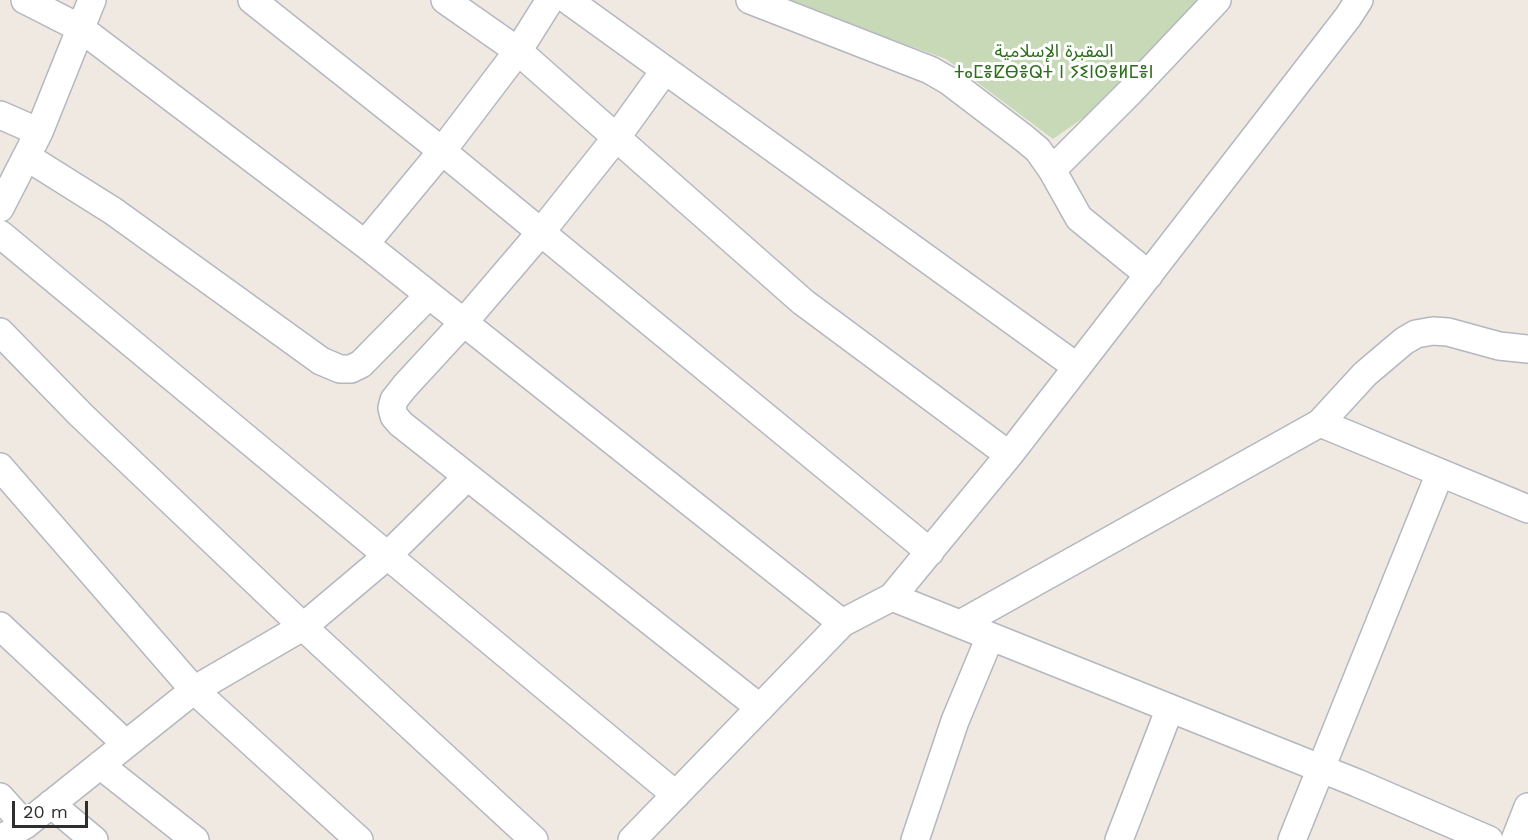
<!DOCTYPE html>
<html>
<head>
<meta charset="utf-8">
<style>
	body { margin:0 }
	#map { position:relative; width:1528px; height:840px; overflow:hidden; background:#efe9e1; font-family:"Work Sans",sans-serif }
	canvas { display:block }
	.scale { position:absolute; left:12px; top:801px; width:76px; height:27px; box-sizing:border-box; border:3px solid #2e2e2e; border-top:0; padding-left:8px; font-size:18px; line-height:21px; white-space:nowrap; color:#2e2e2e; -webkit-text-stroke:4px #fff; paint-order:stroke }
</style>
</head>
<body>
<div id="map">
<canvas width="1528" height="840"></canvas>
<div class="scale">20 m</div>
</div>
<script>
const ctx = document.querySelector('canvas').getContext('2d');
ctx.lineJoin = 'round';
function fill(path, color) { ctx.fillStyle = color; ctx.fill(path, 'evenodd'); }
const toPath = rows => new Path2D(rows.map(r => 'M' + r).join(''));
function trace(path, color, width, dash) { ctx.strokeStyle = color; ctx.lineWidth = width; ctx.lineCap = dash ? 'butt' : 'round'; ctx.setLineDash(dash || []); ctx.stroke(path); }
function write(font, color, halo, rows, align = 'center') {
  ctx.font = font + ' "Work Sans","Noto Sans Arabic","Noto Sans Tifinagh",sans-serif'; ctx.lineWidth = 6; ctx.setLineDash([]); ctx.textBaseline = 'middle'; ctx.strokeStyle = halo; ctx.fillStyle = color; for (const [text, x, y, turn = 0] of rows) {
    ctx.save(); ctx.translate(x, y); ctx.rotate((+turn || 0) * Math.PI / 180); ctx.textAlign = isNaN(turn) ? turn : align; if (halo) ctx.strokeText(text, 0, 0); ctx.fillText(text, 0, 0); ctx.restore();
  }
}
fill(toPath([
	[783,0,1216,0,1132,84,1053,139,946,59]
]), '#c8d9b8');
const minor = toPath([
	[25,0,80,28,365,244,842,623],
	[252,0,442,151,930,552],
	[445,0,518,51,803,302,1009,455],
	[568,0,1077,367],
	[750,0,930,70,949,81,1025,139,1038,150,1052,170,1130,92,1217,0],
	[665,70,616,138,541,232,464,322,405,386,394,400,392,408,394,416,401,424,760,708],
	[0,115,39,132],
	[27,157,113,211,321,361,340,369,351,369,361,364,429,295],
	[1052,170,1079,218,1149,275],
	[0,208,39,132,92,0],
	[0,234,676,795],
	[365,244,442,151,518,51,550,0],
	[0,332,81,415,312,635,534,840],
	[1320,423,1365,374,1404,341,1416,334,1433,331,1448,332,1499,346,1528,349],
	[0,467,194,690,359,840],
	[892,597,1357,783,1489,840],
	[960,624,1320,423,1528,509],
	[0,626,126,744],
	[100,765,195,840],
	[0,797,25,825],
	[51,804,94,840],
	[0,839,25,825,194,690,304,626,387,556,466,478],
	[632,840,842,623,892,597,1009,455,1348,17,1359,0],
	[915,840,955,721,990,637],
	[1119,840,1170,708],
	[1292,840,1440,473],
	[1515,840,1528,807]
]);
trace(minor, '#b4b7c1', 30);
trace(minor, '#fff', 27);
write('18px', '#2c6e1b', '#fff', [
	["المقبرة الإسلامية",1054,52],
	["ⵜⴰⵎⴻⵇⴱⴻⵕⵜ ⵏ ⵢⵉⵏⵙⴻⵍⵎⴻⵏ",1054,73]
]);
</script>
</body>
</html>
